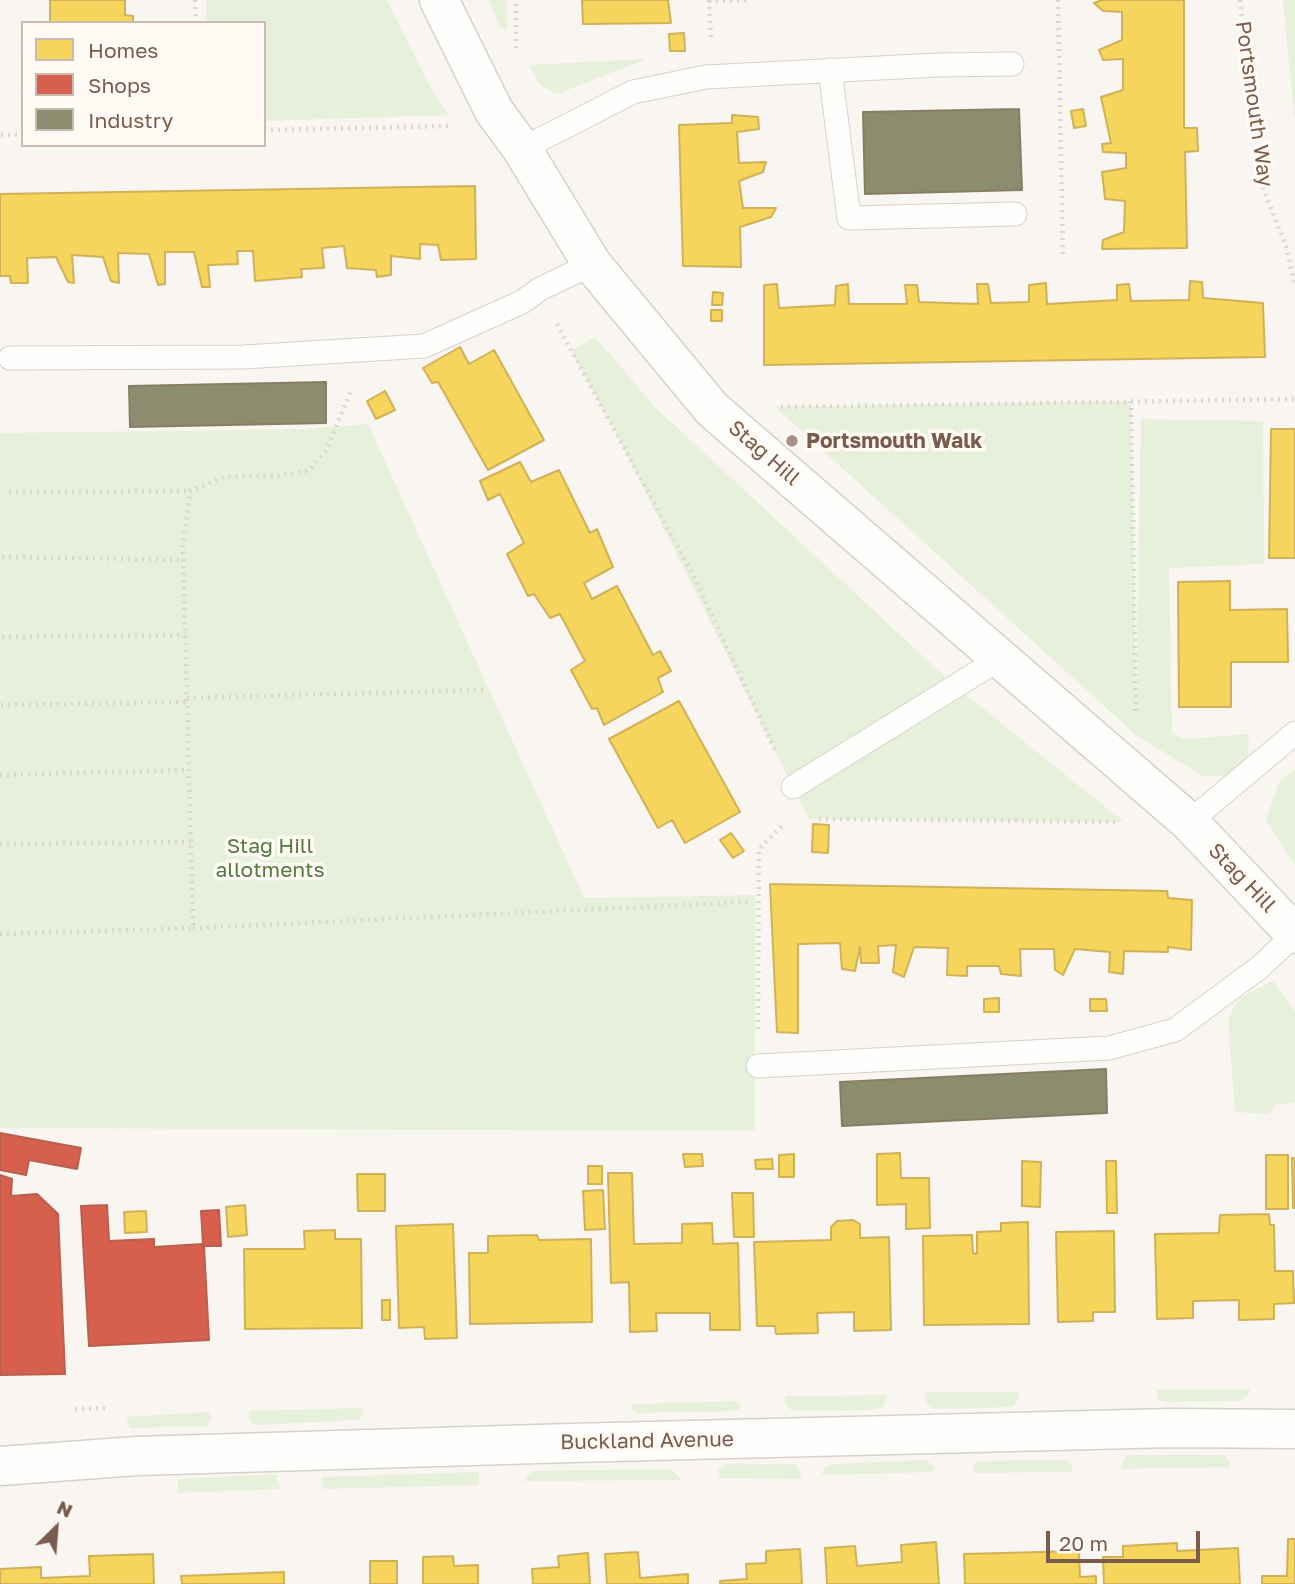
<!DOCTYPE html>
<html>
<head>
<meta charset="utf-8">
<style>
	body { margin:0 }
	#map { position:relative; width:1295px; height:1584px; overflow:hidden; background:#f9f5f0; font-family:"Golos Text",sans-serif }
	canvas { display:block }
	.legend { position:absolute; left:21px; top:21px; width:245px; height:126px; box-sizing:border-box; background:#fffaf3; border:2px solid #cabbb1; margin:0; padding:9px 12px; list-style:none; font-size:21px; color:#7a5c4d }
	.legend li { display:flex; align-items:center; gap:14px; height:35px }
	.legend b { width:35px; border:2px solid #cabbb1 }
	.north { position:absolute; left:21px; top:1493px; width:70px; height:70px; -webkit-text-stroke:5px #fffaf3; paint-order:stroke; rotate:25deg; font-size:19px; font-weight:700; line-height:28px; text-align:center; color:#7a5c4d }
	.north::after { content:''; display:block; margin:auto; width:24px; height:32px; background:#7a5c4d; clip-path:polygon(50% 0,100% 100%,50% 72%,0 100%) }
	.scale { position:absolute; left:1046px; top:1531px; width:154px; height:32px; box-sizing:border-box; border:4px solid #7a5c4d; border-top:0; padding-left:9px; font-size:21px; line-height:24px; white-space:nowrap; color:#7a5c4d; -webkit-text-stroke:5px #fffaf3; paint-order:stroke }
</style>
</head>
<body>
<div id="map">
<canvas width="1295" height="1584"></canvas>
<ul class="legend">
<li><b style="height:19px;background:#f6d55c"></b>Homes</li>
<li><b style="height:19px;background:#d6604d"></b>Shops</li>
<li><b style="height:19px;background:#8c8c6e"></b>Industry</li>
</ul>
<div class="north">N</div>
<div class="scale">20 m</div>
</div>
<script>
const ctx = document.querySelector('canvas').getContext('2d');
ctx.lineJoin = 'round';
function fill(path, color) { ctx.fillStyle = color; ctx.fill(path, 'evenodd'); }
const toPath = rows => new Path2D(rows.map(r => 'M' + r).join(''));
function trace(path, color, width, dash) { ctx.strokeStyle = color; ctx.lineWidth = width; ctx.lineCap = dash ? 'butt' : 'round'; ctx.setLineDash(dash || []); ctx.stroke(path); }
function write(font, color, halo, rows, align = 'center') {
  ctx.font = font + ' "Golos Text",sans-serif'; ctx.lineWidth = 7; ctx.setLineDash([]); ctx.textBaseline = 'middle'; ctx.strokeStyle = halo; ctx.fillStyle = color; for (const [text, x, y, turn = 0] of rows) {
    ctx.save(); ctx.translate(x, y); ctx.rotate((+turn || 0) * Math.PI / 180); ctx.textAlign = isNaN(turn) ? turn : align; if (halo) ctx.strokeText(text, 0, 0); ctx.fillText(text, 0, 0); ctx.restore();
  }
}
fill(toPath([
	[206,0,387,0,431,88,448,115,264,121,264,23,207,23],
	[489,0,506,0,507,29,500,28],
	[1283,0,1295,0,1295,119,1294,115],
	[646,59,557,94,539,84,529,65],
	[595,337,655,407,955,686,1124,822,809,819,616,433,571,351],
	[1131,401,1136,700,1141,419,1263,421,1264,564,1169,568,1172,734,1187,739,1249,734,1247,775,1203,776,1136,735,775,407],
	[368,424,584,898,755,895,755,1131,0,1128,0,433,305,429],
	[1295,769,1295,866,1266,820,1279,782],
	[1273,981,1295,1012,1295,1102,1276,1105,1269,1114,1235,1112,1228,1020,1238,999],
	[1250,1389,1248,1395,1239,1401,1164,1402,1157,1399,1157,1390],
	[926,1392,1019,1392,1019,1399,1012,1407,933,1409,925,1402],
	[886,1395,884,1407,869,1410,793,1411,785,1405,785,1396],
	[739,1401,740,1409,735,1411,637,1413,631,1409,633,1404],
	[361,1408,363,1415,358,1420,254,1425,249,1420,249,1411],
	[210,1412,211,1418,206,1426,130,1428,125,1417],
	[1126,1455,1225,1455,1231,1467,1120,1469],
	[926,1460,935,1467,933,1472,822,1475,825,1468,833,1464],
	[1066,1460,1071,1464,1072,1472,973,1473,973,1465,979,1461],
	[726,1464,797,1464,802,1479,720,1478,718,1470],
	[670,1469,682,1480,523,1481,532,1471],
	[479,1472,479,1485,323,1489,322,1477],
	[276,1474,280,1489,178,1493,178,1479]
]), '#e7f0db');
const homes = toPath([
	[50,0,125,0,125,15,133,16,133,23,50,23,50,0],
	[582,0,668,0,671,23,583,24,582,0],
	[1102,0,1184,0,1184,128,1197,128,1198,151,1185,152,1187,248,1102,249,1103,240,1124,232,1125,201,1105,199,1102,172,1126,168,1126,153,1103,152,1102,144,1111,143,1101,97,1123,90,1123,59,1103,60,1099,50,1122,40,1122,12,1103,11,1094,3,1102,0],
	[684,33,685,51,670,51,669,34,684,33],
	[1083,109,1086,126,1074,128,1071,111,1083,109],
	[732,115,758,117,759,129,737,132,739,163,766,162,763,172,739,181,743,208,776,208,771,217,740,227,741,267,683,266,679,125,732,123,732,115],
	[475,186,476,259,441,260,438,245,420,244,420,259,391,256,391,275,377,277,376,270,347,268,344,246,322,248,324,268,301,269,302,277,255,281,253,251,237,251,238,264,208,265,210,287,202,287,194,252,165,252,165,284,158,285,149,254,118,253,119,283,111,281,103,257,72,255,74,283,68,282,56,257,27,258,28,283,11,283,10,276,0,276,0,194,475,186],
	[1190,281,1202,282,1203,298,1263,303,1265,357,764,365,764,285,777,284,779,308,835,305,836,286,848,284,849,304,907,304,905,285,917,285,919,302,978,304,977,284,988,284,991,303,1029,302,1029,285,1046,283,1047,304,1117,300,1117,285,1129,284,1131,301,1189,300,1190,281],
	[713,292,723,293,722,305,712,305,713,292],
	[711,310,722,310,722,321,711,321,711,310],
	[460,347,469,364,494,350,544,440,488,470,438,382,432,383,423,368,460,347],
	[385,391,395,410,376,419,367,401,385,391],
	[1271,429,1295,429,1295,558,1269,558,1271,429],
	[520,462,531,482,559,470,590,533,597,529,613,567,584,583,592,599,617,586,653,655,660,651,671,671,658,678,663,692,604,725,597,708,592,709,571,670,585,661,560,614,550,618,534,594,528,596,507,554,524,543,500,494,488,500,480,481,520,462],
	[1230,581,1230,610,1287,609,1288,662,1231,662,1231,707,1179,707,1178,582,1230,581],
	[679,701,740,812,685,843,672,820,658,828,609,739,679,701],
	[813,824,829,825,828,853,812,852,813,824],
	[731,833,744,851,733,858,720,840,731,833],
	[770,884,1167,891,1168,898,1192,900,1191,950,1168,947,1168,952,1124,951,1123,974,1109,972,1110,952,1075,949,1063,975,1055,970,1054,949,1020,949,1021,976,1001,974,999,966,967,966,967,976,947,975,948,948,914,947,904,977,893,972,896,945,878,946,879,963,861,963,860,947,855,971,842,969,840,943,798,944,798,1033,777,1032,770,884],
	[999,998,999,1012,984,1012,984,999,999,998],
	[1090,999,1106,999,1107,1011,1090,1011,1090,999],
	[900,1153,901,1178,929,1178,930,1228,906,1229,906,1204,877,1205,877,1154,900,1153],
	[683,1154,702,1154,703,1166,685,1167,683,1154],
	[794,1154,794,1177,779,1177,779,1155,794,1154],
	[1266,1155,1288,1155,1288,1209,1266,1209,1266,1155],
	[1292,1158,1295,1158,1295,1208,1293,1208,1292,1158],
	[772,1159,773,1169,756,1169,755,1160,772,1159],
	[1022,1161,1041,1162,1040,1207,1022,1206,1022,1161],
	[1106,1161,1116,1161,1117,1213,1107,1213,1106,1161],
	[588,1166,602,1166,602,1184,588,1184,588,1166],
	[608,1173,632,1173,634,1244,682,1243,682,1224,712,1223,713,1244,738,1243,740,1330,710,1330,710,1313,656,1313,657,1331,630,1332,629,1282,611,1283,608,1173],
	[357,1174,385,1174,385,1211,358,1211,357,1174],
	[603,1190,605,1229,585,1230,583,1191,603,1190],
	[732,1193,753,1193,754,1237,734,1237,732,1193],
	[245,1205,247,1235,228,1237,226,1207,245,1205],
	[146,1211,147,1232,125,1233,124,1212,146,1211],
	[1269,1214,1270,1225,1274,1225,1275,1271,1293,1271,1294,1303,1274,1304,1274,1319,1239,1320,1239,1300,1193,1301,1193,1318,1157,1319,1155,1234,1219,1233,1220,1215,1269,1214],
	[853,1220,860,1224,860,1238,889,1237,891,1330,854,1331,854,1312,817,1313,818,1333,776,1334,775,1326,757,1326,754,1242,831,1240,831,1227,837,1221,853,1220],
	[1028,1222,1029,1324,924,1325,923,1236,972,1235,973,1253,977,1254,977,1232,1001,1231,1001,1223,1028,1222],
	[453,1224,457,1338,425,1339,424,1327,399,1328,396,1226,453,1224],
	[335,1230,335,1239,361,1239,362,1328,245,1329,244,1249,305,1249,304,1231,335,1230],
	[1114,1231,1115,1312,1093,1312,1093,1321,1058,1322,1056,1232,1114,1231],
	[537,1235,539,1240,591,1239,592,1322,470,1324,469,1253,488,1253,488,1236,537,1235],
	[382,1300,390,1300,390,1320,382,1320,382,1300],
	[1288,1539,1295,1539,1295,1584,1262,1584,1262,1576,1287,1576,1288,1539],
	[936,1542,939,1584,827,1584,825,1548,855,1546,857,1566,902,1562,901,1545,936,1542],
	[1177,1543,1177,1551,1238,1548,1240,1584,1104,1584,1103,1557,1123,1557,1123,1546,1177,1543],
	[800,1549,802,1584,720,1584,720,1581,747,1579,746,1564,766,1563,766,1551,800,1549],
	[1079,1551,1080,1577,1096,1576,1096,1584,965,1584,964,1554,1079,1551],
	[638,1552,640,1578,688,1574,688,1584,607,1584,605,1554,638,1552],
	[588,1553,590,1584,533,1584,532,1569,559,1567,558,1556,588,1553],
	[153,1554,154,1584,0,1584,0,1569,41,1567,41,1578,90,1576,89,1556,153,1554],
	[453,1556,454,1566,478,1565,478,1584,423,1584,423,1557,453,1556],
	[370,1561,397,1561,397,1584,370,1584,370,1561],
	[284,1572,284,1584,182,1584,181,1576,284,1572]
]);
fill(homes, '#f6d55c');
trace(homes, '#d1b158', 2);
const shops = toPath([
	[0,1133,81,1148,77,1169,29,1160,26,1175,0,1170,0,1133],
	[0,1175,12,1179,11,1196,37,1194,58,1214,65,1374,0,1375,0,1175],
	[107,1205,109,1241,154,1239,154,1247,203,1244,201,1211,219,1210,221,1246,204,1246,209,1340,89,1346,81,1206,107,1205]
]);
fill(shops, '#d6604d');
trace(shops, '#ba5f4d', 2);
const industry = toPath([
	[1019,109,1022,190,865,194,863,112,1019,109],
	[326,382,326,423,130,427,129,386,326,382],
	[1106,1069,1107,1113,842,1126,840,1082,1106,1069]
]);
fill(industry, '#8c8c6e');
trace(industry, '#877e64', 2);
const lane = toPath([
	[830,70,849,218,1015,214],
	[522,149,633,92,706,77,937,65,1012,64],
	[10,358,244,357,424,346,522,302,540,289,592,264],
	[793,787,1001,658],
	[1189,822,1295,733],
	[758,1066,1109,1048,1175,1030,1260,967,1295,934]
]);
const street = toPath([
	[439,0,494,111,522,149,592,264,712,409,1189,822,1295,934],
	[0,1466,137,1456,571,1443,1172,1428,1295,1429]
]);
trace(lane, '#d7d1cb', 25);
trace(street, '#d7d1cb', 41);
trace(toPath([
	[195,0,196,23],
	[709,0,711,38],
	[1058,0,1063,255],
	[1240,0,1261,183,1286,246,1295,287],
	[709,1,748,0],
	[516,48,516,0],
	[264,130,449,126],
	[1,135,23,135],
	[557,324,692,573,776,752],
	[1131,401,1136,715],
	[781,407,1295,399],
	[9,492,190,491],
	[2,557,183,560],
	[2,637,185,635],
	[187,698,484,690],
	[1,705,187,702],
	[0,775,189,770],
	[819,819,1118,822],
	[0,844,191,842],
	[193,928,749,902],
	[0,934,193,928,183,547,190,491,224,477,276,476,308,471,326,451,352,388],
	[758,1029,759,849,784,824],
	[75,1409,106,1408]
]), '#dcd5d0', 4.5, [2, 5]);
trace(lane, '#fefefd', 23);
trace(street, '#fefefd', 38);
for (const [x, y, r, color] of [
	[792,441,7,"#a69286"]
]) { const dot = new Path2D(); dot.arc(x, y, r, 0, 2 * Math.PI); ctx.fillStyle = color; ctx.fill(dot); trace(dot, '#fffaf3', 2.5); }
write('21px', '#7a5c4d', '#fffaf3', [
	["Portsmouth Way",1254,104,82],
	["Stag Hill",764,453,41],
	["Stag Hill",1242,878,46],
	["Buckland Avenue",647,1441,-1]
]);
write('bold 21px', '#7a5c4d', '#fffaf3', [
	["Portsmouth Walk",806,441]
], 'left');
write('21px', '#537a41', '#fffaf3', [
	["Stag Hill",270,846],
	["allotments",270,870]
]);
</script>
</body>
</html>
